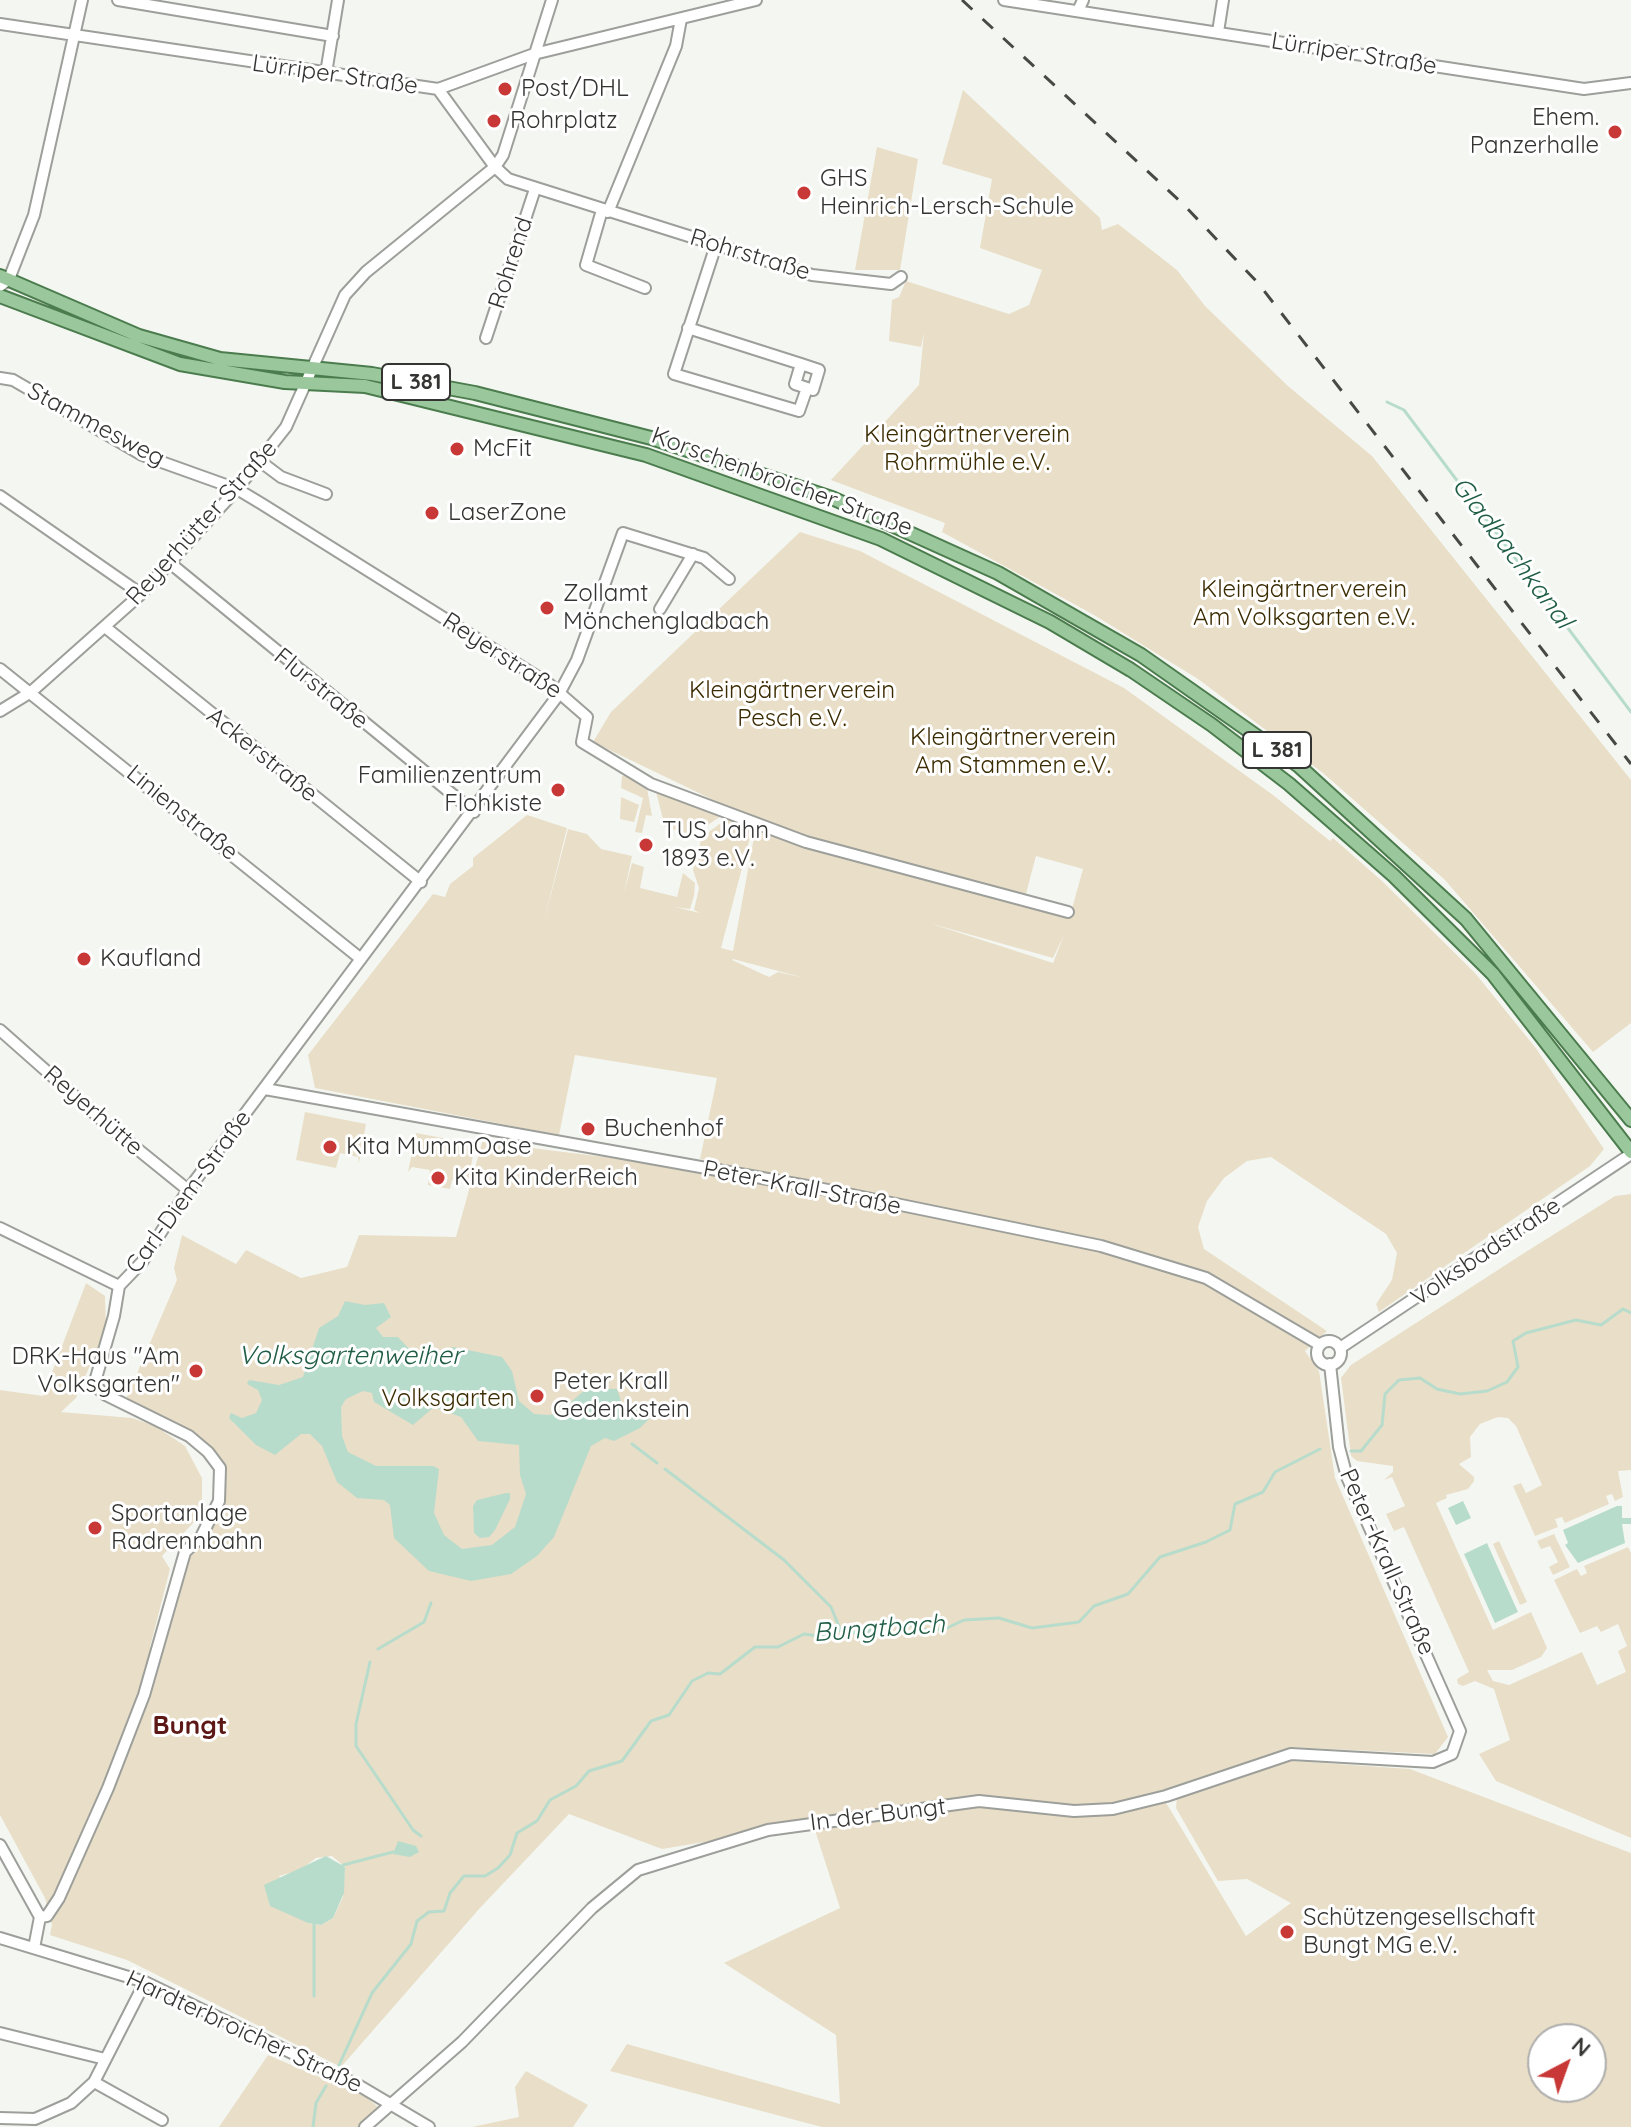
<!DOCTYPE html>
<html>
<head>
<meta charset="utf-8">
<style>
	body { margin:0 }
	#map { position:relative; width:1631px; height:2127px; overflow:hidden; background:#f4f7f1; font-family:Quicksand,sans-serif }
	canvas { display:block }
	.north { position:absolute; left:1527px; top:2023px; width:80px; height:80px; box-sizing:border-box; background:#fff; border:2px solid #aeaead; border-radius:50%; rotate:41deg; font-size:22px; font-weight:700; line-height:32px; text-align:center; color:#343533 }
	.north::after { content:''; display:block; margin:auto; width:28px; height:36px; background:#c73836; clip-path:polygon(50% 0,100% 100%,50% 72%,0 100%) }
</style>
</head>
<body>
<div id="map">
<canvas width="1631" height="2127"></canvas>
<div class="north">N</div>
</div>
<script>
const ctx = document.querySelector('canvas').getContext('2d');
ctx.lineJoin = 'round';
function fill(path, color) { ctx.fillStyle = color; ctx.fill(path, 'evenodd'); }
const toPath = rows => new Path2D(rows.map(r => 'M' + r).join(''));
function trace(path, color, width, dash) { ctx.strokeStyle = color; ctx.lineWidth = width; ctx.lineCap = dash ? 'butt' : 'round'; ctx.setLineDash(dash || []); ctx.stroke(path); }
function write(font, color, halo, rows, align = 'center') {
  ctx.font = font + ' Quicksand,sans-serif'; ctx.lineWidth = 6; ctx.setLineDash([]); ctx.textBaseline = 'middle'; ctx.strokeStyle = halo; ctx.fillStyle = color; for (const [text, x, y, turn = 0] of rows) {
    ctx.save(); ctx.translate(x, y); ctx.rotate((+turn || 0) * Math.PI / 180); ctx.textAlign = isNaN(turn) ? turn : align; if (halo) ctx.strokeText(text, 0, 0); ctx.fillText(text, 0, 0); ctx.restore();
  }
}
fill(toPath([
	[963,90,1100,218,1102,230,1118,224,1177,270,1205,306,1288,386,1372,456,1631,780,1631,1023,1593,1052,1445,880,1323,773,1198,679,1094,615,942,532,945,523,831,480,919,385,924,332,921,347,889,341,892,300,899,297,906,281,1009,314,1029,305,1042,270,980,248,992,179,942,164],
	[877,147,918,159,900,270,855,270],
	[800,532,860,551,1124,688,1273,795,1330,841,1333,838,1382,881,1475,973,1535,1047,1604,1149,1590,1166,1379,1312,1376,1304,1392,1280,1397,1253,1386,1234,1271,1157,1247,1161,1224,1178,1207,1201,1198,1227,1204,1249,1327,1331,1305,1351,1319,1371,1335,1478,1448,1737,1435,1754,1290,1747,1196,1784,1165,1801,1246,1936,1291,1903,1247,1879,1218,1881,1176,1808,1177,1797,1292,1761,1410,1769,1631,1853,1631,2127,822,2127,610,2071,627,2044,840,2104,836,2035,724,1963,840,1908,813,1824,662,1849,569,1814,479,1909,341,2067,127,1960,50,1935,52,1925,45,1898,0,1815,0,1390,43,1396,86,1283,105,1296,106,1328,76,1398,61,1412,132,1418,155,1426,185,1446,202,1478,202,1507,195,1521,162,1556,170,1569,150,1647,157,1655,185,1552,211,1520,220,1468,180,1426,126,1399,177,1280,174,1268,182,1235,236,1264,246,1250,301,1278,347,1267,359,1235,456,1237,483,1139,523,1147,702,1169,706,1160,700,1159,717,1078,575,1055,559,1135,315,1088,308,1055,433,894,445,897,450,884,473,866,473,858,527,815,567,828,543,925,568,829,587,834,601,849,632,856,624,894,632,863,644,867,640,888,677,897,683,873,695,883,694,896,690,909,675,907,700,913,694,910,699,888,693,870,702,837,729,817,753,826,721,948,733,951,757,821,593,742,611,712],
	[1036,856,1083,869,1070,916,1023,905],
	[929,923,1053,958,1064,935,1053,963],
	[732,960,733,959,805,978,778,972,769,977],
	[332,1856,345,1867,343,1897,333,1918,321,1925,308,1923,279,1876,300,1870,316,1858],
	[1543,2039,1591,2039,1591,2087,1543,2087],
	[626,775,647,788,652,816,646,815,642,833,635,832,643,798,621,788,622,776],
	[655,788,724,814,693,835,665,827],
	[621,797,639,805,634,822,620,819],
	[305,1112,366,1124,359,1163,358,1157,340,1153,336,1168,296,1160],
	[416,1133,475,1144,468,1183,452,1180,450,1189,428,1185,430,1170,412,1167,408,1172],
	[1631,1194,1631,1470,1618,1471,1623,1497,1615,1501,1612,1494,1606,1496,1609,1504,1565,1523,1562,1517,1555,1519,1558,1527,1535,1536,1513,1486,1521,1483,1526,1493,1542,1485,1516,1426,1508,1418,1498,1417,1480,1424,1470,1437,1471,1457,1459,1464,1474,1477,1474,1481,1468,1489,1446,1495,1447,1498,1436,1503,1493,1630,1531,1612,1547,1648,1541,1657,1512,1670,1487,1670,1493,1681,1509,1685,1582,1652,1597,1685,1626,1672,1618,1651,1627,1646,1618,1624,1601,1632,1597,1626,1580,1633,1554,1580,1577,1569,1581,1576,1587,1573,1584,1566,1628,1547,1631,1553,1631,1838,1496,1781,1479,1754,1510,1740,1494,1689,1475,1681,1463,1686,1458,1684,1457,1679,1469,1672,1404,1527,1394,1531,1386,1514,1405,1506,1392,1477,1384,1480,1393,1472,1393,1466,1357,1461,1351,1456,1341,1378,1351,1365,1521,1255,1615,1196],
	[1554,1534,1570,1567,1553,1575,1549,1567,1558,1562,1550,1546,1541,1549,1537,1541],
	[1499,1541,1527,1602,1520,1605,1493,1544],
	[268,2055,366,2097,378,2107,376,2115,360,2127,219,2127],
	[526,2071,588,2105,573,2127,472,2127,519,2117,515,2087]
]), '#e9dec8');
fill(toPath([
	[345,1301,365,1305,384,1303,391,1317,376,1328,383,1337,398,1337,410,1350,434,1355,453,1347,502,1357,512,1371,519,1401,534,1414,550,1415,562,1410,587,1388,617,1389,625,1413,637,1401,651,1417,640,1428,614,1441,605,1438,591,1446,554,1537,537,1556,511,1574,471,1581,429,1571,394,1538,390,1505,384,1500,357,1498,337,1482,322,1446,310,1434,301,1434,275,1455,256,1445,229,1418,231,1413,242,1418,256,1413,262,1400,258,1390,247,1384,249,1380,279,1385,303,1377,319,1328,338,1316],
	[363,1391,372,1393,374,1402,413,1425,434,1407,461,1417,478,1441,519,1445,520,1475,526,1494,515,1527,492,1545,462,1549,444,1535,434,1513,439,1469,433,1466,376,1466,348,1452,342,1436,341,1407,346,1399],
	[506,1493,510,1493,510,1499,495,1530,489,1537,480,1538,474,1533,473,1506,477,1500],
	[1463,1501,1471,1518,1456,1525,1448,1508],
	[1617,1506,1622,1506,1622,1518,1631,1518,1631,1524,1622,1524,1625,1543,1578,1563,1565,1545,1568,1543,1563,1530],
	[1487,1543,1518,1612,1495,1623,1464,1554],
	[398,1841,416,1846,419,1852,410,1857,393,1854],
	[326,1856,345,1867,344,1893,333,1918,321,1925,308,1923,270,1906,264,1885]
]), '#b8dccb');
trace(toPath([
	[1387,402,1404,410,1631,712],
	[632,1444,657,1463],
	[1351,1451,1361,1451,1382,1425,1385,1394,1399,1380,1420,1378,1437,1389,1460,1394,1487,1391,1507,1382,1518,1367,1513,1341,1526,1333,1576,1320,1601,1325,1623,1309,1631,1313],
	[665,1469,784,1560,831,1607,840,1629],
	[378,1649,424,1622,431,1603],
	[370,1662,356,1724,356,1746,413,1830,421,1836],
	[343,1865,393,1852],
	[314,1996,314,1924],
	[339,2065,372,1993,411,1944,417,1921,429,1912,444,1911,450,1893,464,1876,485,1876,498,1868,510,1855,517,1833,537,1821,550,1800,576,1786,589,1771,622,1761,651,1721,669,1715,692,1681,708,1673,720,1674,755,1647,778,1647,804,1634,818,1636,841,1630,860,1634,887,1625,908,1624,920,1630,945,1629,964,1620,999,1618,1032,1628,1079,1622,1094,1606,1128,1594,1160,1557,1206,1542,1230,1530,1235,1504,1263,1492,1275,1472,1320,1449],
	[313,2127,316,2103,326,2086]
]), '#b8dccb', 3);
const minor = toPath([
	[118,0,333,36],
	[1004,0,1584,89,1631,83],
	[1078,11,1083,0],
	[0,24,438,89,534,54,756,0],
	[1218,32,1223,0],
	[326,73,338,0],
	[438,89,495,167,508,179,812,275,891,284,901,277],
	[602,210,586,265,645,288],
	[608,212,676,46,681,19],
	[716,245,674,374,799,411,807,388],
	[0,286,9,279,34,215,82,0],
	[688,328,801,364,795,384,813,390,819,370,801,364],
	[486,338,535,189],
	[0,378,13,380,142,455,237,489,262,504,549,684,587,717,582,742,651,784,806,842,1068,912],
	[261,462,281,477,326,494],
	[0,496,141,594],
	[170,563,474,812],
	[660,609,693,554],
	[105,627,421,882],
	[0,669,361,959],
	[0,711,31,692,141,594,237,489,286,427,345,295,366,272,495,167,503,155,552,0],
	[0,1030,104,1122,188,1190],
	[265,1089,818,1188,1101,1246,1206,1278,1320,1345],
	[0,1228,119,1286],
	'1317 1353a12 12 0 1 1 24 0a12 12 0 1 1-24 0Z',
	[1340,1348,1631,1154],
	[0,1845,40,1917,34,1948],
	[40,1917,47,1916,59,1898,108,1788,144,1695,185,1552,201,1537,219,1501,220,1468,208,1452,189,1436,106,1395,94,1385,114,1316,119,1286,142,1262,188,1190,559,694,577,660,623,533,704,558,729,579],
	[0,1938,145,1982,358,2085,429,2127],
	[0,2033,105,2059],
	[94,2082,162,2120],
	[0,2118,35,2119,71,2103,94,2082,145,1982],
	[365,2127,462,2042,592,1908,638,1870,768,1830,979,1801,1074,1811,1113,1809,1166,1796,1291,1754,1433,1762,1452,1754,1460,1731,1347,1477,1339,1447,1330,1364]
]);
const major = toPath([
	[0,276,139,336,220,359,372,374,475,393,651,438,832,498,998,573,1141,655,1299,766,1466,919,1631,1120],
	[0,296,180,364,285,382,365,386,646,455,881,539,1050,622,1131,670,1212,725,1289,784,1394,876,1493,974,1631,1152]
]);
trace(minor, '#9d9f9a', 14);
trace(major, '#4b7c4d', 16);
trace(minor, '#fff', 10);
trace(major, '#9bc79d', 12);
trace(toPath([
	[962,0,1183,204,1258,283,1631,764]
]), '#484946', 3, [14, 14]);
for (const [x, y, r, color] of [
	[505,89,8,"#c73836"],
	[494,121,8,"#c73836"],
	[1615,132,8,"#c73836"],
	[804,193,8,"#c73836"],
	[457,449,8,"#c73836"],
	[432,513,8,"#c73836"],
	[547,608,8,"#c73836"],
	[558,790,8,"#c73836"],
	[646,845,8,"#c73836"],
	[84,959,8,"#c73836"],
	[588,1129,8,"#c73836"],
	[330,1147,8,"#c73836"],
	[438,1178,8,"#c73836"],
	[196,1371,8,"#c73836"],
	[537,1396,8,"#c73836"],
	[95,1528,8,"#c73836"],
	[1287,1932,8,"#c73836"]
]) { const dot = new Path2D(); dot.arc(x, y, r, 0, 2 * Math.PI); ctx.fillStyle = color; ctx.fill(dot); trace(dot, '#fff', 3); }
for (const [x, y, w] of [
	[416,382,68],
	[1277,750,68]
]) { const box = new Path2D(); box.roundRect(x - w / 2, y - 18, w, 36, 6); ctx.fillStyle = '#fff'; ctx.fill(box); trace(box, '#343533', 2); }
write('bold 22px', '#343533', null, [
	["L 381",416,382],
	["L 381",1277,750]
]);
write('24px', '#343533', '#fff', [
	["Lürriper Straße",1354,54,9],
	["Lürriper Straße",335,75,8],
	["Rohrstraße",750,255,17],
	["Rohrend",511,263,-72],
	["Stammesweg",96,425,28],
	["Korschenbroicher Straße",782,482,20],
	["Reyerhütter Straße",202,523,-48],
	["Reyerstraße",502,656,33],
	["Flurstraße",321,689,39],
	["Ackerstraße",262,755,39],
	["Linienstraße",182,813,39],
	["Reyerhütte",93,1111,41],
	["Peter-Krall-Straße",802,1188,11],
	["Carl-Diem-Straße",189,1192,-54],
	["Volksbadstraße",1486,1252,-34],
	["Peter-Krall-Straße",1387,1562,66],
	["In der Bungt",878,1815,-7],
	["Hardterbroicher Straße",244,2032,25]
]);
write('24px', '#343533', '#fff', [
	["Post/DHL",521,89],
	["Ehem.",1599,118,"right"],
	["Panzerhalle",1599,146,"right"],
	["Rohrplatz",510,121],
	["GHS",820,179],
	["Heinrich-Lersch-Schule",820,207],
	["McFit",473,449],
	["LaserZone",448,513],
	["Zollamt",563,594],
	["Mönchengladbach",563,622],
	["Familienzentrum",542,776,"right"],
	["Flohkiste",542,804,"right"],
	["TUS Jahn",662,831],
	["1893 e.V.",662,859],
	["Kaufland",100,959],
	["Buchenhof",604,1129],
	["Kita MummOase",346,1147],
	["Kita KinderReich",454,1178],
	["DRK-Haus \"Am",180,1357,"right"],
	["Volksgarten\"",180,1385,"right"],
	["Peter Krall",553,1382],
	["Gedenkstein",553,1410],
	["Sportanlage",111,1514],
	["Radrennbahn",111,1542],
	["Schützengesellschaft",1303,1918],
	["Bungt MG e.V.",1303,1946]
], 'left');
write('24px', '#3c2c02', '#fff', [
	["Kleingärtnerverein",967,435],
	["Rohrmühle e.V.",967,463],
	["Kleingärtnerverein",1304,590],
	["Am Volksgarten e.V.",1304,618],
	["Kleingärtnerverein",792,691],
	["Pesch e.V.",792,719],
	["Kleingärtnerverein",1013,738],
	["Am Stammen e.V.",1013,766],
	["Volksgarten",448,1399]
]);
write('italic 26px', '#205e46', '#fff', [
	["Gladbachkanal",1512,553,53],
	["Volksgartenweiher",350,1356],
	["Bungtbach",879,1629,-4]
]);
write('bold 26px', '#5c1816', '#fff', [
	["Bungt",190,1726]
]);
</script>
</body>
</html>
